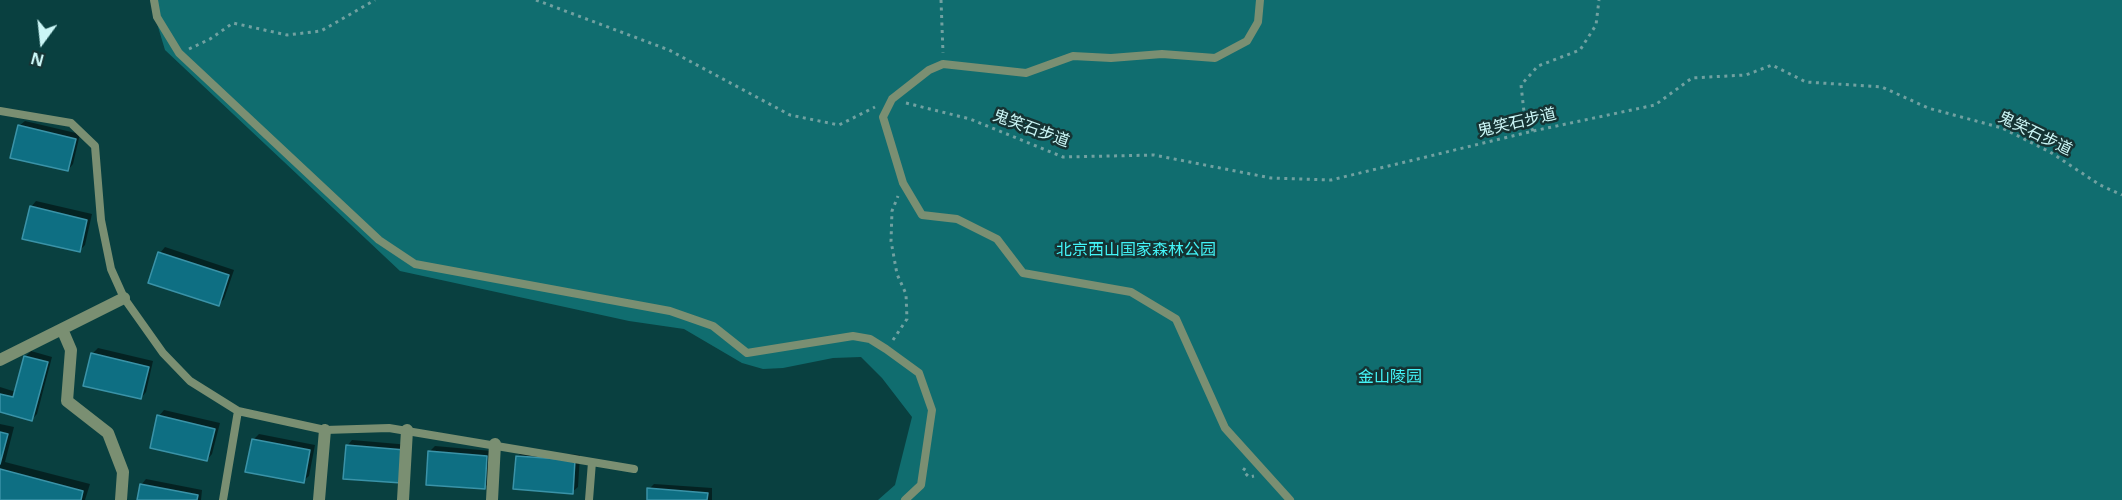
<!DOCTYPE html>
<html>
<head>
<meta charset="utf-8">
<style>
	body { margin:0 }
	#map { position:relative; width:2122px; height:500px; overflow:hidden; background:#094040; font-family:"Noto Sans",sans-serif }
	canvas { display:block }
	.north { position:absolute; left:12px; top:12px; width:60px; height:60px; -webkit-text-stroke:4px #153333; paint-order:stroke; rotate:195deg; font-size:16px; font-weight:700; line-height:24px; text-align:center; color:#cbf6f6 }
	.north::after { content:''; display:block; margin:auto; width:21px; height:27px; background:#cbf6f6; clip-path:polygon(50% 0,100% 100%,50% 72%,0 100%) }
</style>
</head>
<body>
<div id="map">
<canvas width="2122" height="500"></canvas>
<div class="north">N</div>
</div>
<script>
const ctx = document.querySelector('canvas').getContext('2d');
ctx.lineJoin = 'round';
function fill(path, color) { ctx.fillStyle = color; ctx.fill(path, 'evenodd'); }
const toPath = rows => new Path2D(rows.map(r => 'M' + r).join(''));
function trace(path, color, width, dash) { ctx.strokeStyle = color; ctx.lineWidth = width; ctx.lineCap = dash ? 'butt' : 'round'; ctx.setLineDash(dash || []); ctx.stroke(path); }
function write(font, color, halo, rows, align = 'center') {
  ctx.font = font + ' "Noto Sans","Noto Sans SC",sans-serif'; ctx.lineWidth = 5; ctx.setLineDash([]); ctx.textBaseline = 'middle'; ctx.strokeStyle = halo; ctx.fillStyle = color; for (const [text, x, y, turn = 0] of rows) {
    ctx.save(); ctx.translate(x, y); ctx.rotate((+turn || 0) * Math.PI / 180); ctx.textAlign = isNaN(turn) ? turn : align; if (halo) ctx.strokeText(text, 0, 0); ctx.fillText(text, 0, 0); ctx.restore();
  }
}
fill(toPath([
	[150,0,2122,0,2122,500,878,500,895,485,912,417,882,378,861,357,833,358,783,368,763,369,742,363,684,329,629,321,400,271,165,50]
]), '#106d6f');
fill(toPath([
	[25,121,80,134,73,164,68,170,19,126],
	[36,201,92,214,85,245,79,251,31,207],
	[165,247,234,270,224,299,219,304,160,253],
	[98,348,153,361,146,392,141,398,92,354],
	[31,351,52,357,37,414,32,419,0,411,0,387,16,392,25,357],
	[164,410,220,423,212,454,207,460,159,416],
	[0,424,14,427,5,462,90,484,85,500,0,500],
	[259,434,315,445,309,476,303,481,253,440],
	[352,440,410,445,407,476,347,446],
	[435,446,492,451,490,482,484,488,429,452],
	[523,451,580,455,578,487,572,492,518,456],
	[146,479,202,490,201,500,138,500,141,485],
	[654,484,712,488,712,500,648,500,649,489]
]), '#0007');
const building = toPath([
	[18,125,76,139,68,171,10,158,18,125],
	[30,206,87,220,80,252,22,239,30,206],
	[158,252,229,275,219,306,148,283,158,252],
	[91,353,149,367,141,399,83,386,91,353],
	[24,356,48,362,32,421,0,412,0,394,13,397,24,356],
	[157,415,215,429,207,461,150,448,157,415],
	[0,432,8,434,0,464,0,432],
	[252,439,310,450,304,483,245,472,252,439],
	[346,445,405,450,402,483,343,479,346,445],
	[428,451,487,456,485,489,426,485,428,451],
	[516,456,575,460,573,494,513,489,516,456],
	[0,469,83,491,81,500,0,500,0,469],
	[140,484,198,495,197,500,137,500,140,484],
	[647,488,708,493,707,500,647,500,647,488]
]);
fill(building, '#0e6f83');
trace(building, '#3a93a8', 1.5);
trace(toPath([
	[536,0,669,50,790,115,839,125,875,107],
	[941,0,943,53],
	[189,49,210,39,233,23,287,35,321,31,375,0],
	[906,103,970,119,1063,157,1154,155,1271,178,1331,180,1533,131,1655,105,1692,78,1746,75,1772,65,1806,82,1882,87,1928,108,2002,128,2050,152,2100,185,2122,195],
	[1533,131,1524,112,1521,85,1538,66,1580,50,1596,25,1599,0],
	[893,340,907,319,906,294,897,274,891,241,892,211,898,196],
	[1245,468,1243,471,1249,477,1254,476]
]), '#71a1a1', 3, [3, 4.5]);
trace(toPath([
	[154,0,157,17,179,53,379,240,415,264,670,311,713,326,747,353,853,336,870,339,886,349,919,373,932,410,921,485,905,500],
	[1260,0,1258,22,1247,41,1215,58,1162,54,1111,58,1073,56,1026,73,943,64,929,70,892,99,883,117,903,183,922,215,957,219,997,239,1023,273,1131,292,1176,319,1225,428,1290,500],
	[0,111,71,123,95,146,101,220,111,269,124,298,163,353,190,381,238,411,325,430,389,428,634,469],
	[223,500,238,411],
	[589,500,592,462]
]), '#7a8f72', 8);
trace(toPath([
	[62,329,71,350,67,401,108,433,123,472,121,500],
	[0,360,124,298],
	[319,500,325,430],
	[403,500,407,430],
	[492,500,495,444]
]), '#7a8f72', 12);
write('16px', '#cbf6f6', '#153333', [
	["鬼笑石步道",1517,123,-13],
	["鬼笑石步道",1031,129,20],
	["鬼笑石步道",2035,134,26]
]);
write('16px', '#43f4f7', '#153333', [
	["北京西山国家森林公园",1136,250],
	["金山陵园",1390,377]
]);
</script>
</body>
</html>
